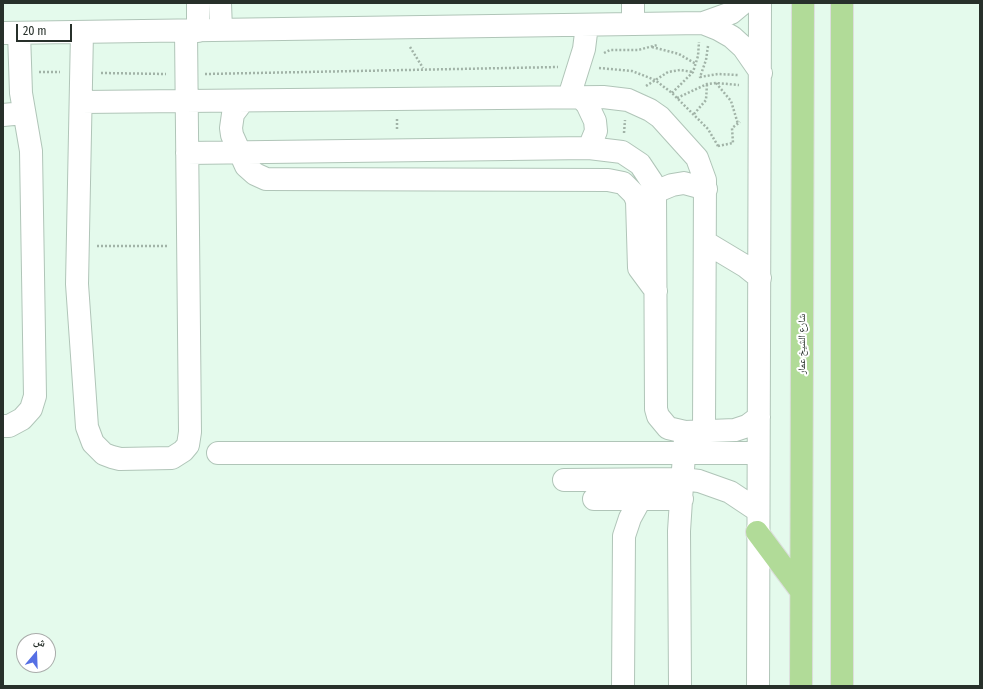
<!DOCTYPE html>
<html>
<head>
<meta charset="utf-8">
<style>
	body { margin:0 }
	#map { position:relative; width:983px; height:689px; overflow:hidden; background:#e4faec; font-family:"Fira Sans Condensed","Noto Naskh Arabic",sans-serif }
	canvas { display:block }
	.frame { position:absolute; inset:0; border:4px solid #27302a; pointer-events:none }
	.north { position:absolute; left:16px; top:633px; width:40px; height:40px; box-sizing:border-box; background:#fff; border:1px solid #a9acaa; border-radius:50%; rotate:19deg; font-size:11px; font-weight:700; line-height:16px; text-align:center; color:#27302a }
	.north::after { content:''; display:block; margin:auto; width:14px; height:18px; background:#556fe4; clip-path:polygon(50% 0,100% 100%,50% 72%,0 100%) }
	.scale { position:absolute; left:16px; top:24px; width:56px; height:18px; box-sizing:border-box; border:2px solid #27302a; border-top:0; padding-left:5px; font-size:12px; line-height:14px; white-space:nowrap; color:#27302a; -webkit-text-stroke:3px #fff; paint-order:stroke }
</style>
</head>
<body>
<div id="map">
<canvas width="983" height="689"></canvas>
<div class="frame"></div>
<div class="north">ش</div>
<div class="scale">20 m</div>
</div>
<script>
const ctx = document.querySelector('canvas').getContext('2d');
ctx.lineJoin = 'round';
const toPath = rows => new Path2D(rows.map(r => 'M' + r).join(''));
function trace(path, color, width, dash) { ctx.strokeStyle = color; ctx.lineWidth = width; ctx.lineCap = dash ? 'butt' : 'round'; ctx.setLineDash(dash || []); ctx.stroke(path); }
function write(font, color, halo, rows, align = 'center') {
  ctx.font = font + ' "Fira Sans Condensed","Noto Naskh Arabic",sans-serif'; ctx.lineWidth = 4; ctx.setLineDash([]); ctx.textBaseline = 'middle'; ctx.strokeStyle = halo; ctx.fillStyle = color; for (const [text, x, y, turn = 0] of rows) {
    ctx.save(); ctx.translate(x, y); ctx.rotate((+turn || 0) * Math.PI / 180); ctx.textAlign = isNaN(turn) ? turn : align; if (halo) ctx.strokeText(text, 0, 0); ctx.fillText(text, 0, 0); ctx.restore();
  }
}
const minor = toPath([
	[198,3,198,31],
	[220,3,221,30],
	[703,23,718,29,732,37,743,47,761,73],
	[633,24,633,3],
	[82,32,77,284,87,427,93,443,104,454,112,457,120,459,172,458,183,451,188,445,190,432,186,31],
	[3,33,703,23,731,13,743,3],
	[569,97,584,49,587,25],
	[580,97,587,104,595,121,596,131,589,148],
	[243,101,233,114,231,128,232,135,246,166,255,174,266,179,608,180,623,183,634,194,637,201,639,268,656,291],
	[81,102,603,97,628,100,650,110,660,117,697,158,705,180,704,431],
	[3,115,24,113],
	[187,153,589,148,622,152,640,164,652,182,655,192,656,409,658,416,668,428,685,432,735,430,747,426,759,417],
	[655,192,672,185,684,183,706,189],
	[705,242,745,266,760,278],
	[3,426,9,426,22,419,31,409,35,396,31,151,21,93,19,33],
	[218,453,758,453],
	[564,480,683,479,699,481,730,492,757,510],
	[594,499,682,499],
	[623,686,624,536,630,518,641,498],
	[680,686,679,531,685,439],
	[758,686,760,3]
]);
const major = toPath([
	[842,3,842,686],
	[757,532,801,591],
	[801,686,803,3]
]);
trace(minor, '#b0c5b8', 24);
trace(major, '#dcdedd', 24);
trace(toPath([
	[708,46,706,60,700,77,718,74,738,75],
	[410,47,423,68],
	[652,47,679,54,696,64],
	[604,53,610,50,638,50,657,45],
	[599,68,632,71,655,80,672,93,708,129,718,146],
	[39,72,60,72],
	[101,73,166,74],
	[205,74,558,67],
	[716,83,731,101,738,124],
	[646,86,668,72,680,70,693,72],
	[672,93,693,72,698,56,699,42],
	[677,98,707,84,716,83,739,85],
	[694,114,706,100,707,84],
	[397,119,397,130],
	[624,133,625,120],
	[718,146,733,143,732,128,740,122],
	[97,246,168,246]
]), '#a1b3a7', 2.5, [2, 2]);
trace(minor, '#fff', 22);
trace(major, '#b1db98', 22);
write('10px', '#27302a', '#fff', [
	["شارع الشيخ عمار",802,344,-90]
]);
</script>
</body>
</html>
